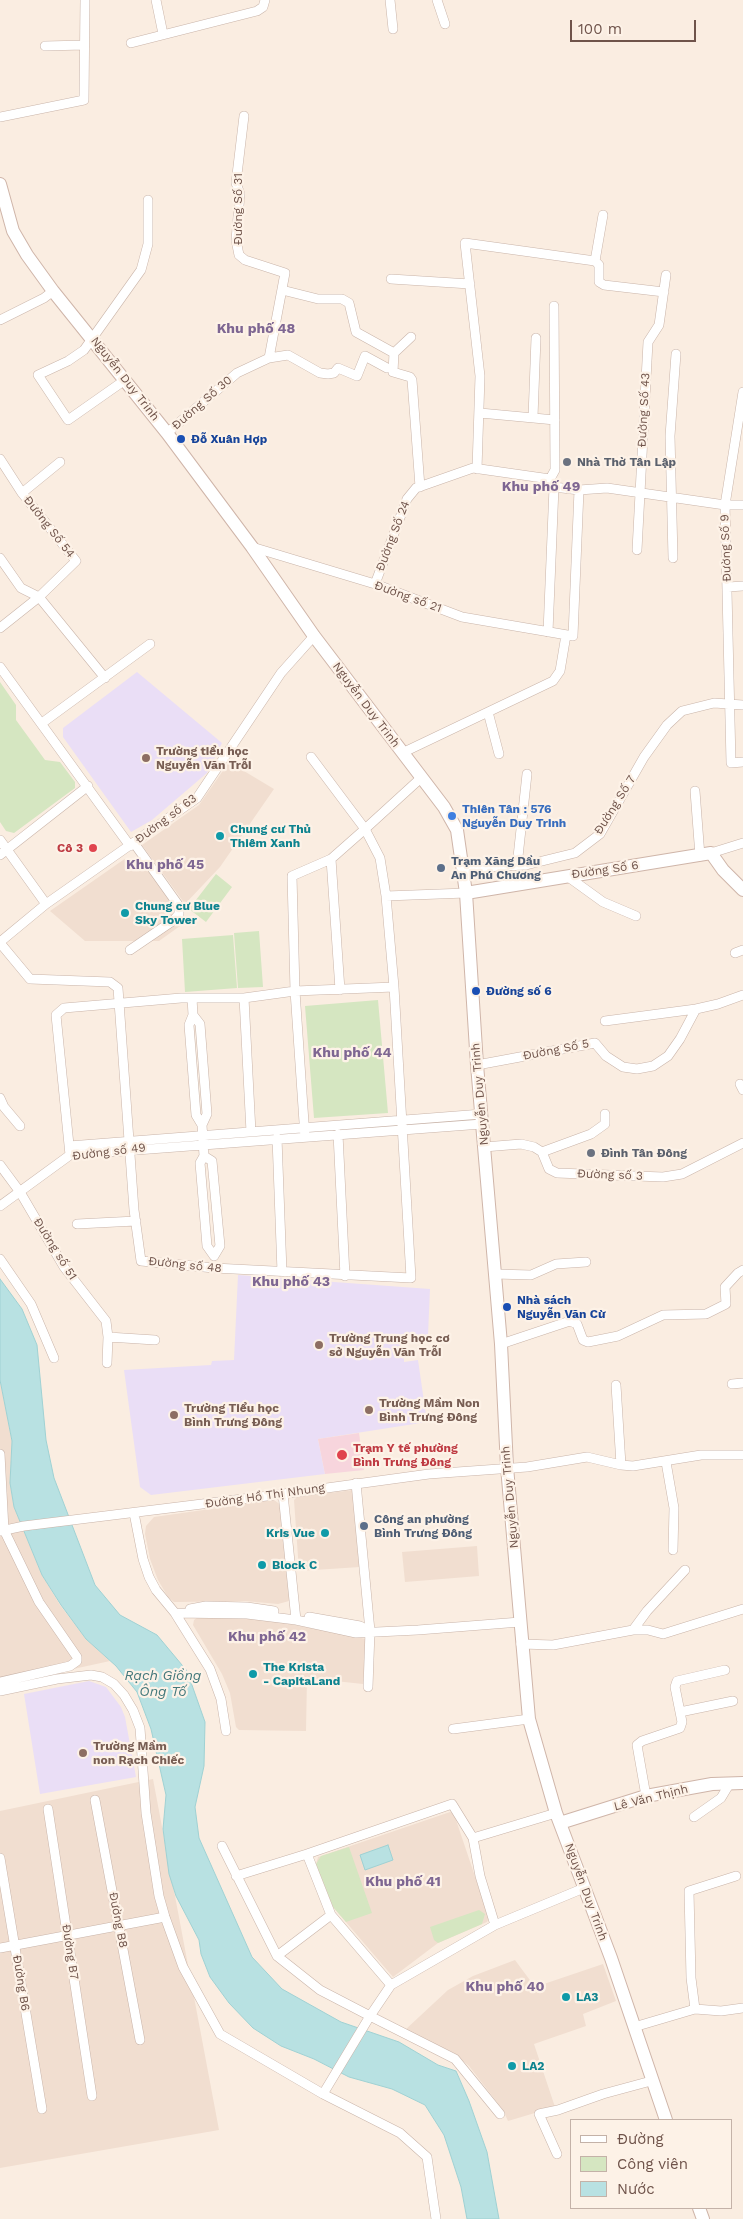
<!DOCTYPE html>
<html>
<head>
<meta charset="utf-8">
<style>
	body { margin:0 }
	#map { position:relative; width:743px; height:2219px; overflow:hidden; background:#faede1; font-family:"Work Sans",sans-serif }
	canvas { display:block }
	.legend { position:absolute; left:570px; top:2119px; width:162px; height:90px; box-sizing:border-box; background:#fdf2e7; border:1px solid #c4b2a8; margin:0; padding:6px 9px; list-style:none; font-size:15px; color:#6f534a }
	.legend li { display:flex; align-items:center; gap:10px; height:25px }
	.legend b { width:25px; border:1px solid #c4b2a8 }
	.scale { position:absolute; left:570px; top:20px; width:126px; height:22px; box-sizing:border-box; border:2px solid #6f534a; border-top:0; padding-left:6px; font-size:15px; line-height:18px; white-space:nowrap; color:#6f534a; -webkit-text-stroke:4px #fdf2e7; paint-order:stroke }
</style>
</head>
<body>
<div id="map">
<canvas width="743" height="2219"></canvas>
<ul class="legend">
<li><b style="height:6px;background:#fff"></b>Đường</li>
<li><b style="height:14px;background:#d5e6c1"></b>Công viên</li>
<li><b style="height:14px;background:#b8e1e2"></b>Nước</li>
</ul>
<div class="scale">100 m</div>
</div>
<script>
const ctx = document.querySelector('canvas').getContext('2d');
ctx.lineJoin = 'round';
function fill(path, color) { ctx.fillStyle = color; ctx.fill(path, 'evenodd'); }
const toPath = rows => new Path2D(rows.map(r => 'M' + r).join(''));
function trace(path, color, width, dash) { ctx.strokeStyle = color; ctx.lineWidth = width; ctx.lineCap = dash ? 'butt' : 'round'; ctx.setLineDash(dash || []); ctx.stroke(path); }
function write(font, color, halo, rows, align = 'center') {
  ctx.font = font + ' "Work Sans",sans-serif'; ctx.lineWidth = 4.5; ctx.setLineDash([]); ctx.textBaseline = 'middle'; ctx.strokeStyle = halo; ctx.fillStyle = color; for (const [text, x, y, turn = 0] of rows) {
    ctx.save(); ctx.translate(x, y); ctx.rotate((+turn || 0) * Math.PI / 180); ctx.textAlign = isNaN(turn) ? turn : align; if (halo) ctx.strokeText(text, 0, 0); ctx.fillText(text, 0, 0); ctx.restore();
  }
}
fill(toPath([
	[229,762,274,789,220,867,185,904,142,845,199,805],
	[126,858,141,860,177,910,181,920,180,926,159,941,85,941,50,911],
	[0,1380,12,1441,10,1483,14,1507,42,1575,60,1605,86,1639,110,1661,0,1685],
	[353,1490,360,1567,299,1571,294,1500,297,1497],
	[274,1500,281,1505,290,1598,289,1601,278,1604,245,1601,179,1602,174,1602,168,1597,158,1580,150,1559,145,1534,146,1526,154,1517],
	[477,1546,479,1576,405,1582,402,1552],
	[206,1616,269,1620,366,1639,363,1684,307,1678,306,1731,239,1730,236,1727,230,1693,222,1674,193,1625,194,1620,198,1617],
	[153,1779,219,2130,0,2168,0,1811],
	[450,1812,454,1814,489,1918,487,1922,438,1943,393,1977,333,1907,316,1864,318,1857],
	[515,1960,535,1987,603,1964,616,2001,583,2014,586,2026,534,2044,555,2107,508,2121,503,2110,469,2066,454,2053,405,2030,448,1990,473,1976]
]), '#f1ded0');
fill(toPath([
	[137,672,222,743,207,773,152,820,131,832,63,737,63,728],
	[238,1275,430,1289,428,1335,404,1337,404,1362,418,1360,427,1422,318,1439,325,1474,151,1495,140,1487,124,1370,211,1365,212,1361,234,1360],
	[89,1681,106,1687,121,1707,125,1717,136,1777,40,1794,24,1694]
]), '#eadef6');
fill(toPath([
	[359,1433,364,1470,325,1474,318,1439]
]), '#f7d5dd');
fill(toPath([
	[0,682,16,705,16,720,45,760,60,762,75,782,75,788,14,833,6,831,0,822],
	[216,874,232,887,206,922,189,909],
	[259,931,263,987,238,988,234,933],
	[233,935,237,988,185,992,182,939],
	[378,1000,388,1113,314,1118,305,1006],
	[349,1847,372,1913,346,1922,333,1907,316,1864,321,1856],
	[479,1910,485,1914,482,1924,438,1943,434,1940,430,1927]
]), '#d5e6c1');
const water = toPath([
	[0,1279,22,1309,37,1345,46,1440,54,1478,95,1585,120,1615,157,1635,187,1671,205,1722,204,1766,195,1807,199,1838,252,1957,282,1989,341,2022,399,2042,438,2065,456,2071,469,2101,487,2152,499,2219,467,2219,461,2187,444,2135,425,2105,392,2089,349,2077,314,2059,281,2046,253,2028,229,2003,210,1977,201,1954,199,1940,176,1896,169,1874,163,1829,166,1795,151,1729,137,1692,116,1666,86,1639,61,1605,42,1575,14,1507,10,1483,12,1441,0,1380,0,1279],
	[388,1845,393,1860,365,1870,360,1855,388,1845]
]);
fill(water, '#b8e1e2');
trace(water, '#9fd1d3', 1);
const street = toPath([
	[156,0,163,34],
	[390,0,393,29],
	[437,0,445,24],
	[131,43,257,11,263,7,265,0],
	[45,46,84,45],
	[244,116,236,183,240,194,236,240,239,255,245,260,285,273,269,358],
	[0,117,84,100,85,0],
	[603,215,595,261,599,265,599,282,604,285,664,292],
	[391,279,470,284],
	[282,290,318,299,342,299,349,303,356,332,394,353,411,337],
	[0,320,44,298,53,291],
	[394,353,393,372,410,377,412,380,420,487],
	[125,380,68,420,38,375,68,361,84,350,141,270,148,244,148,200],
	[743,392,725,505,731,763,743,762],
	[480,413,555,420],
	[533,417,536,338],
	[167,433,237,373,269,358,288,355,320,373,328,374,334,373,338,368,357,376,365,356,387,368],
	[0,459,22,493,76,561,39,597,0,628],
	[477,469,480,376,465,243,595,261],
	[550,479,555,470,554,306],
	[579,490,607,488,725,505,743,505],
	[22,493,60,462],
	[252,547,375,584,462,617,573,636,579,490,554,487],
	[637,550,648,342,659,325,666,275],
	[0,558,21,588,39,597,105,678],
	[673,558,670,436,676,354],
	[375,584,407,499,416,488,473,468,550,479,554,487,548,632],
	[728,587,743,586],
	[0,667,130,846],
	[488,712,499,754],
	[42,723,150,644],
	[402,753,553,681,560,671,566,635],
	[311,757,365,829,422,777],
	[695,791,700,856],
	[0,840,46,904],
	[711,853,743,843],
	[0,855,88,786],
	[331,859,340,990],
	[517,866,527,774],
	[462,868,526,865,575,853,600,834,644,757,667,725,682,711,714,703,743,705],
	[567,876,603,902,636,916],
	[386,896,466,893],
	[0,942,46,904,197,798,281,673,314,636],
	[0,943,30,979,110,982,118,988,134,1210,141,1261,214,1268,411,1278,394,987,295,991,305,1137],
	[130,950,174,920,179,914,179,906,134,843],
	[735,953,743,950],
	[192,998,193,1015,189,1025,196,1115,202,1125,204,1156],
	[244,998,251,1132],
	[193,1015,200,1024,207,1114,202,1125],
	[605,1021,696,1009],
	[477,1065,595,1043,606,1056,623,1067,637,1069,653,1066,668,1056,680,1039,696,1009,718,1004,743,995],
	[740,1084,743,1090],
	[0,1098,4,1107,20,1126],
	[338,1134,345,1276],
	[277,1138,282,1272],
	[69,1146,482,1114],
	[484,1147,521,1144,534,1147,542,1152,549,1169,557,1173,663,1177,682,1174,743,1143],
	[542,1152,591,1134,605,1124,605,1114],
	[70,1155,56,1015,64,1008,181,998,244,998,295,991,292,876,331,859,365,829,380,858,386,896,394,987],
	[204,1156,212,1161,220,1246,214,1256],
	[204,1156,200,1163,207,1246,214,1256],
	[0,1165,20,1192,64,1267,106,1321,108,1337,107,1363],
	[0,1206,70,1155,482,1124],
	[77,1224,136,1221],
	[0,1259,31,1304,54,1358],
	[495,1274,531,1275,556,1264,586,1262],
	[108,1337,155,1340],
	[501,1344,570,1321,577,1324,583,1340,588,1342,618,1336,663,1315,706,1314,726,1304,725,1287,738,1273,743,1270],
	[732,1384,743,1383],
	[616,1385,621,1465],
	[0,1454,4,1530,39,1602,77,1657,77,1661,70,1666,0,1682],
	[666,1462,674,1508,673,1550],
	[356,1483,370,1631,368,1687],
	[283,1494,296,1620],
	[134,1513,143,1559,149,1577,156,1590,175,1613,210,1669,221,1699,226,1731],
	[0,1531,24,1526,283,1494,429,1474,527,1467,587,1457,621,1465,633,1466,701,1455,743,1455],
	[190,1609,206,1606,247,1607,274,1611],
	[175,1613,247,1614,296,1620,356,1633,418,1630,520,1622],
	[309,1617,360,1626,369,1631],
	[633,1630,647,1611,685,1570],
	[521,1644,553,1645,633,1630,648,1630,663,1634,743,1609],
	[0,1691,57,1679,91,1675,102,1677,114,1684,124,1695,133,1710,140,1728,146,1813,159,1896,165,1917,183,1967,220,2034,323,2094,400,2133,427,2157,436,2219],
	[680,1712,733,1701],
	[453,1729,529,1719],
	[646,1796,637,1745,642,1741,680,1728,682,1722,675,1687,677,1681,725,1670],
	[95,1800,140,2040],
	[48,1809,92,2096],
	[694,1817,721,1798,730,1783],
	[473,1838,556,1813],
	[222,1846,277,1956,320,1990,370,2016,391,1985,331,1915,307,1854,452,1804,473,1838,480,1876,495,1925],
	[0,1858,42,2109],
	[236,1876,307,1854],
	[0,1948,165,1917],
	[277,1956,331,1915],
	[391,1985,495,1925,584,1888],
	[695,2009,691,1978,689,1891,736,1876],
	[634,2027,695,2009,721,2011,743,2008],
	[323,2094,370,2016,455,2059,500,2114],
	[557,2154,539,2114,558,2110,603,2094,651,2081]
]);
const secondary = toPath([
	[0,184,13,231,27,255,53,291,167,433,252,547,314,636,444,807,457,830,466,893,477,1065,501,1344,507,1467,529,1719,556,1813,611,1958,666,2120],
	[466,893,711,853,723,870,743,890],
	[560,1823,646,1796,712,1784,743,1783],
	[699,2208,703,2219]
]);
trace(street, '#c9b4a9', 10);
trace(secondary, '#cfb5a9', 14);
trace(street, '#fff', 9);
trace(secondary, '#fff', 12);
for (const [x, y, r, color] of [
	[181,439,5,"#1a4fb4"],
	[567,462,5,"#6b7280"],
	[146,758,5,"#8d6e63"],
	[452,816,5,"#3f7fe0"],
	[220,836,5,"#0f9aa8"],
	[93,848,5,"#e0444e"],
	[441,868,5,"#5c6f8a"],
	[125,913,5,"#0f9aa8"],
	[476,991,5,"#1a4fb4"],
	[591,1153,5,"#6b7280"],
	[507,1307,5,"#1a4fb4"],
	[319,1345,5,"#8d6e63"],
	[369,1410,5,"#8d6e63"],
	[174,1415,5,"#8d6e63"],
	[342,1455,6,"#e0444e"],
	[364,1526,5,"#5c6f8a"],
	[325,1533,5,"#0f9aa8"],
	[262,1565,5,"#0f9aa8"],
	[253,1674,5,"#0f9aa8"],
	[83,1753,5,"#8d6e63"],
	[566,1997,5,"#0f9aa8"],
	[512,2066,5,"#0f9aa8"]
]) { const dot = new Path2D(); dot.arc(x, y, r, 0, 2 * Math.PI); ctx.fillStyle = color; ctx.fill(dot); trace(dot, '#fdf2e7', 2); }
write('12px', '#6f534a', '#fdf2e7', [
	["Đường Số 31",238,209,-90],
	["Nguyễn Duy Trinh",125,379,52],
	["Đường Số 30",202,403,-41],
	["Đường Số 43",644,410,-87],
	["Đường Số 54",49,527,52],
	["Đường Số 24",393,536,-69],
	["Đường Số 9",726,548,-92],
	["Đường số 21",408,597,20],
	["Nguyễn Duy Trinh",366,705,53],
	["Đường Số 7",615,805,-58],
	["Đường số 63",166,819,-37],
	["Đường Số 6",605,870,-8],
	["Đường Số 5",556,1050,-11],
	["Nguyễn Duy Trinh",480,1094,-95],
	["Đường số 49",109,1152,-7],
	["Đường số 3",610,1175,2],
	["Đường số 51",55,1249,58],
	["Đường số 48",185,1265,6],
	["Đường Hồ Thị Nhung",265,1496,-8],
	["Nguyễn Duy Trinh",510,1497,-95],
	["Lê Văn Thịnh",651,1798,-14],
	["Nguyễn Duy Trinh",586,1892,70],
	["Đường B8",118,1920,79],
	["Đường B7",70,1952,81],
	["Đường B6",21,1983,81]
]);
write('bold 12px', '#164399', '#fdf2e7', [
	["Đỗ Xuân Hợp",191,439],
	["Đường số 6",486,991],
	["Nhà sách",517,1300],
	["Nguyễn Văn Cừ",517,1314]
], 'left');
write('bold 12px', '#5b616d', '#fdf2e7', [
	["Nhà Thờ Tân Lập",577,462],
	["Đình Tân Đông",601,1153]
], 'left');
write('bold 12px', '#785e54', '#fdf2e7', [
	["Trường tiểu học",156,751],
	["Nguyễn Văn Trỗi",156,765],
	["Trường Trung học cơ",329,1338],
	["sở Nguyễn Văn Trỗi",329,1352],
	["Trường Mầm Non",379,1403],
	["Bình Trưng Đông",379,1417],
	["Trường Tiểu học",184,1408],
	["Bình Trưng Đông",184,1422],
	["Trường Mầm",93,1746],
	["non Rạch Chiếc",93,1760]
], 'left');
write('bold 12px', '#366cbe', '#fdf2e7', [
	["Thiên Tân : 576",462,809],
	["Nguyễn Duy Trinh",462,823]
], 'left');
write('bold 12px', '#0d838f', '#fdf2e7', [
	["Chung cư Thủ",230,829],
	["Thiêm Xanh",230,843],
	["Chung cư Blue",135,906],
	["Sky Tower",135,920],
	["Kris Vue",315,1533,"right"],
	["Block C",272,1565],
	["The Krista",263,1667],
	["- CapitaLand",263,1681],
	["LA3",576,1997],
	["LA2",522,2066]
], 'left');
write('bold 12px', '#be3a42', '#fdf2e7', [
	["Cô 3",83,848],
	["Trạm Y tế phường",353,1448,"left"],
	["Bình Trưng Đông",353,1462,"left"]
], 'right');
write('bold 12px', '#4e5e75', '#fdf2e7', [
	["Trạm Xăng Dầu",451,861],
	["An Phú Chương",451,875],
	["Công an phường",374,1519],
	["Bình Trưng Đông",374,1533]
], 'left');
write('bold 14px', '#7e6692', '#fdf2e7', [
	["Khu phố 48",256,329],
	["Khu phố 49",541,487],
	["Khu phố 45",165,865],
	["Khu phố 44",352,1053],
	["Khu phố 43",291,1282],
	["Khu phố 42",267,1637],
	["Khu phố 41",403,1882],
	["Khu phố 40",505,1987]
]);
write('italic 14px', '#43787b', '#fdf2e7', [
	["Rạch Giồng",163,1676],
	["Ông Tố",163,1692]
]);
</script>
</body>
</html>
